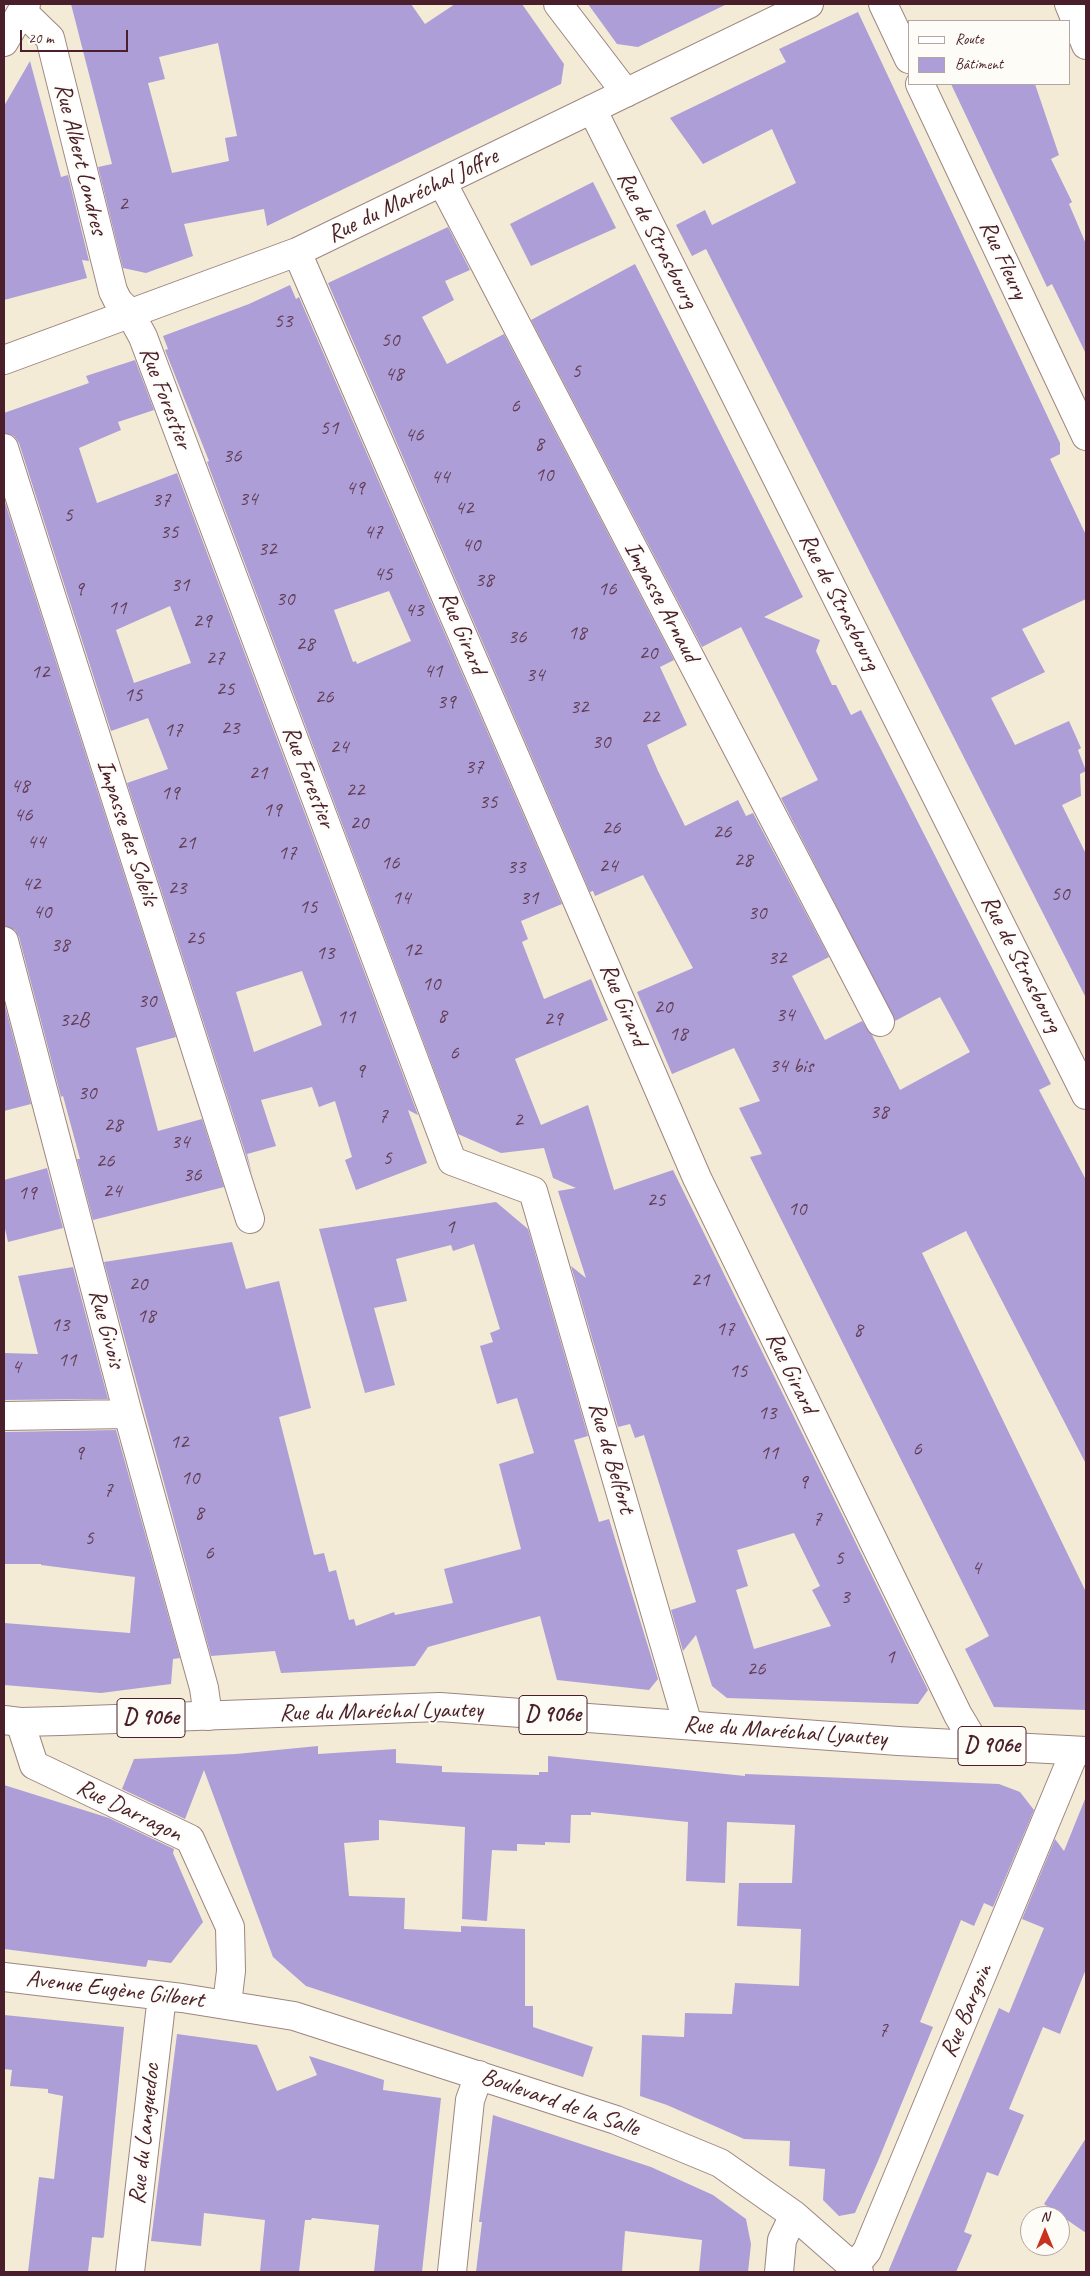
<!DOCTYPE html>
<html>
<head>
<meta charset="utf-8">
<style>
	body { margin:0 }
	#map { position:relative; width:1090px; height:2276px; overflow:hidden; background:#f3ebd5; font-family:Caveat,sans-serif }
	canvas { display:block }
	.frame { position:absolute; inset:0; border:5px solid #4a1f2b; pointer-events:none }
	.legend { position:absolute; left:908px; top:20px; width:162px; height:65px; box-sizing:border-box; background:#fdfcf7; border:1px solid #b5a4a5; margin:0; padding:6px 9px; list-style:none; font-size:15px; color:#4a1f2b }
	.legend li { display:flex; align-items:center; gap:10px; height:25px }
	.legend b { width:25px; border:1px solid #b5a4a5 }
	.north { position:absolute; left:1020px; top:2206px; width:50px; height:50px; box-sizing:border-box; background:#fdfcf7; border:1px solid #b5a4a5; border-radius:50%; rotate:0deg; font-size:14px; font-weight:700; line-height:20px; text-align:center; color:#4a1f2b }
	.north::after { content:''; display:block; margin:auto; width:18px; height:22px; background:#c8321e; clip-path:polygon(50% 0,100% 100%,50% 72%,0 100%) }
	.scale { position:absolute; left:20px; top:30px; width:108px; height:22px; box-sizing:border-box; border:2px solid #4a1f2b; border-top:0; padding-left:6px; font-size:15px; line-height:18px; white-space:nowrap; color:#4a1f2b; -webkit-text-stroke:4px #fdfcf7; paint-order:stroke }
</style>
</head>
<body>
<div id="map">
<canvas width="1090" height="2276"></canvas>
<div class="frame"></div>
<ul class="legend">
<li><b style="height:6px;background:#fff"></b>Route</li>
<li><b style="height:14px;background:#ad9ed8"></b>Bâtiment</li>
</ul>
<div class="north">N</div>
<div class="scale">20 m</div>
</div>
<script>
const ctx = document.querySelector('canvas').getContext('2d');
ctx.lineJoin = 'round';
function fill(path, color) { ctx.fillStyle = color; ctx.fill(path, 'evenodd'); }
const toPath = rows => new Path2D(rows.map(r => 'M' + r).join(''));
function trace(path, color, width, dash) { ctx.strokeStyle = color; ctx.lineWidth = width; ctx.lineCap = dash ? 'butt' : 'round'; ctx.setLineDash(dash || []); ctx.stroke(path); }
function write(font, color, halo, rows, align = 'center') {
  ctx.font = font + ' Caveat,sans-serif'; ctx.lineWidth = 4; ctx.setLineDash([]); ctx.textBaseline = 'middle'; ctx.strokeStyle = halo; ctx.fillStyle = color; for (const [text, x, y, turn = 0] of rows) {
    ctx.save(); ctx.translate(x, y); ctx.rotate((+turn || 0) * Math.PI / 180); ctx.textAlign = isNaN(turn) ? turn : align; if (halo) ctx.strokeText(text, 0, 0); ctx.fillText(text, 0, 0); ctx.restore();
  }
}
fill(toPath([
	[71,4,411,4,425,24,455,4,522,4,564,64,561,84,267,226,264,209,184,224,193,256,146,273,123,268,98,167,112,164],
	[218,43,237,136,225,138,229,161,172,173,148,83,165,79,159,57],
	[588,4,727,4,638,47,617,44],
	[858,12,1060,443,1060,454,1050,459,1086,535,1086,599,1022,629,1045,672,991,698,1015,745,1069,721,1081,748,1078,750,1086,771,1080,774,1081,796,1062,805,1086,854,1086,998,706,249,692,256,676,225,705,210,712,225,796,183,772,129,703,164,670,118,786,62,779,49],
	[30,61,61,177,68,175,89,261,82,260,87,278,4,300,4,106],
	[951,84,1035,84,1059,155,1051,159,1072,202,1069,204,1086,244,1086,354,1052,284,1047,287],
	[593,182,616,228,531,266,510,224],
	[448,227,470,270,445,281,454,300,422,317,447,364,504,334,674,660,660,667,687,725,647,745,658,771,685,826,738,800,746,816,753,813,829,957,792,976,825,1040,862,1021,872,1035,900,1090,970,1052,940,997,895,1021,781,798,818,780,741,627,702,647,531,320,635,264,803,597,764,617,820,640,816,651,832,685,836,685,851,715,861,710,1051,1084,1039,1090,1086,1180,1086,1464,966,1231,922,1253,1086,1592,1086,1710,994,1707,965,1649,989,1636,750,1157,762,1154,739,1108,760,1101,734,1048,672,1074,637,992,693,968,643,875,595,896,593,891,590,892,328,283],
	[290,285,296,299,299,297,562,904,521,921,528,939,522,942,544,999,591,979,608,1020,515,1059,541,1125,588,1105,614,1190,673,1170,928,1690,918,1704,727,1698,712,1686,696,1635,683,1651,671,1610,696,1602,644,1435,635,1438,630,1424,618,1427,571,1266,586,1278,558,1191,576,1188,553,1178,544,1148,501,1153,458,1134,207,462,209,461,165,350,168,349,163,336,249,304],
	[389,591,411,641,357,664,356,661,353,662,334,610],
	[794,1533,820,1586,812,1590,831,1626,754,1649,736,1590,748,1586,737,1550],
	[135,360,154,410,118,422,121,430,79,448,97,503,177,473,418,1115,408,1110,427,1163,356,1190,345,1160,352,1157,335,1101,319,1107,312,1087,261,1100,276,1146,247,1154,252,1174,127,783,168,769,148,718,111,731,19,443,14,436,4,433,4,413,89,383,86,376],
	[170,606,191,663,134,683,116,630],
	[302,971,322,1025,254,1052,236,992],
	[4,499,176,1037,136,1048,158,1131,202,1119,224,1187,93,1220,77,1159,80,1159,63,1096,61,1097,19,937,15,930,4,926],
	[4,1002,31,1104,4,1111],
	[47,1168,63,1228,8,1242,4,1224,4,1180],
	[496,1202,528,1229,588,1436,574,1440,599,1522,609,1519,658,1679,649,1690,557,1680,540,1616,428,1647,415,1666,281,1673,275,1651,211,1656,104,1262,232,1242,246,1289,279,1281,311,1408,279,1417,314,1555,324,1553,329,1572,336,1570,349,1620,354,1619,356,1626,394,1612,395,1615,453,1603,444,1569,521,1549,499,1464,534,1453,517,1398,497,1404,480,1346,493,1342,490,1333,500,1329,474,1244,453,1251,451,1245,396,1259,407,1301,374,1308,395,1385,365,1393,319,1229],
	[73,1267,108,1399,4,1400,4,1353,38,1354,18,1276],
	[116,1430,180,1658,173,1659,171,1684,101,1693,4,1685,4,1623,130,1633,135,1577,41,1565,41,1564,4,1564,4,1432],
	[318,1746,318,1754,396,1749,396,1763,442,1766,442,1772,539,1775,539,1772,548,1772,548,1756,745,1776,745,1774,999,1784,1020,1792,1034,1810,993,1907,984,1903,974,1926,961,1920,920,2022,933,2027,878,2161,855,2213,839,2216,823,2200,825,2169,789,2166,790,2141,744,2139,667,2105,640,2096,642,2035,684,2037,685,2013,732,2014,735,1983,799,1986,801,1929,737,1926,739,1883,792,1883,795,1825,727,1822,725,1883,686,1881,688,1822,591,1812,591,1815,571,1815,570,1843,545,1842,545,1845,517,1844,517,1851,492,1850,487,1921,462,1919,465,1827,379,1820,379,1840,344,1843,349,1896,405,1898,404,1929,461,1932,461,1926,525,1929,525,2006,533,2006,533,2027,593,2047,583,2077,306,1986,273,1957,204,1770,185,1819,122,1789,134,1759,236,1754],
	[4,1785,109,1818,174,1849,173,1853,203,1922,171,1963,148,1960,146,1967,4,1949],
	[1085,1799,1086,1969,1060,2034,1043,2027,1009,2109,1024,2115,998,2176,987,2172,964,2232,972,2235,956,2272,888,2272,999,2008,1009,2013,1044,1928,1022,1919,1055,1839,1064,1851],
	[4,2015,124,2027,104,2236,103,2238,92,2237,88,2272,28,2272,39,2177,54,2179,63,2096,48,2093,48,2089,10,2086,12,2070,4,2069],
	[177,2034,257,2045,277,2091,317,2075,309,2056,384,2080,383,2090,441,2098,422,2272,374,2272,379,2225,312,2218,311,2220,305,2220,299,2272,260,2272,265,2220,204,2213,201,2246,151,2241],
	[493,2115,651,2167,713,2195,746,2219,751,2244,748,2272,699,2272,702,2240,625,2231,622,2272,476,2272,482,2222,479,2222],
	[1086,2138,1086,2233,1044,2204]
]), '#ad9ed8');
const street = toPath([
	[558,4,626,93],
	[883,4,909,59],
	[1069,4,1086,45],
	[22,11,50,38,113,291,118,301,130,313,143,337,452,1161,533,1191,688,1725],
	[920,84,1086,436],
	[592,109,1086,1095],
	[442,182,880,1022],
	[297,252,697,1178,958,1715,976,1745],
	[4,360,297,252,809,4],
	[4,448,250,1219],
	[4,941,128,1414,204,1688,208,1716],
	[4,1416,128,1414],
	[20,1722,34,1765,190,1839,230,1927,231,1971,227,2004],
	[4,1977,182,1998,294,2016,616,2120,720,2163,794,2215,859,2272],
	[854,2267,867,2251,1075,1751],
	[130,2272,162,1996],
	[452,2272,470,2100,479,2075],
	[779,2272,782,2240,794,2215]
]);
const primary = toPath([
	[4,42,26,4],
	[4,1720,20,1722,61,1721,440,1707,898,1741,1086,1751]
]);
trace(street, '#9e8580', 30);
trace(primary, '#9e8580', 30);
trace(street, '#fff', 28);
trace(primary, '#fff', 28);
write('21px', '#633f56', null, [
	["2",123,204],
	["53",283,321],
	["50",390,340],
	["5",576,371],
	["48",394,374],
	["6",515,406],
	["51",329,428],
	["46",414,435],
	["8",539,444],
	["36",232,456],
	["10",544,475],
	["44",440,477],
	["49",355,488],
	["34",248,499],
	["37",161,500],
	["42",464,508],
	["5",68,515],
	["35",169,532],
	["47",373,532],
	["40",471,545],
	["32",267,549],
	["45",383,574],
	["38",484,580],
	["31",180,585],
	["9",79,589],
	["16",607,589],
	["30",285,599],
	["11",117,608],
	["43",414,610],
	["29",202,621],
	["18",577,633],
	["36",517,637],
	["28",305,644],
	["20",648,653],
	["27",215,658],
	["41",433,671],
	["12",40,672],
	["34",535,675],
	["25",225,689],
	["15",133,695],
	["26",324,697],
	["39",446,702],
	["32",579,707],
	["22",650,717],
	["23",230,728],
	["17",173,730],
	["30",601,742],
	["24",339,747],
	["37",474,767],
	["21",258,773],
	["48",20,786],
	["22",355,790],
	["19",170,793],
	["35",488,802],
	["19",272,810],
	["46",23,815],
	["20",359,823],
	["26",611,828],
	["26",722,832],
	["44",36,842],
	["21",186,843],
	["17",287,853],
	["28",743,860],
	["16",390,863],
	["24",608,866],
	["33",516,867],
	["42",31,884],
	["23",177,888],
	["50",1060,894],
	["14",401,898],
	["31",529,898],
	["15",308,907],
	["40",42,912],
	["30",757,913],
	["25",195,938],
	["38",60,945],
	["12",412,950],
	["13",325,953],
	["32",777,958],
	["10",431,984],
	["30",147,1001],
	["20",663,1007],
	["34",785,1015],
	["8",442,1016],
	["11",346,1017],
	["29",553,1019],
	["32B",74,1020],
	["18",678,1034],
	["6",454,1053],
	["34 bis",791,1066],
	["9",360,1071],
	["30",87,1093],
	["38",879,1112],
	["7",383,1116],
	["2",518,1120],
	["28",113,1125],
	["34",180,1142],
	["5",387,1158],
	["26",105,1161],
	["36",192,1175],
	["24",112,1191],
	["19",27,1193],
	["25",656,1200],
	["10",797,1209],
	["1",450,1227],
	["21",700,1280],
	["20",138,1284],
	["18",146,1316],
	["13",60,1325],
	["17",725,1329],
	["8",858,1330],
	["11",67,1360],
	["4",16,1367],
	["15",738,1371],
	["13",767,1413],
	["12",179,1442],
	["6",917,1449],
	["9",79,1453],
	["11",769,1453],
	["10",190,1478],
	["9",803,1482],
	["7",108,1490],
	["8",199,1513],
	["7",817,1519],
	["5",89,1538],
	["6",209,1553],
	["5",839,1558],
	["4",976,1568],
	["3",845,1597],
	["1",890,1657],
	["26",756,1669],
	["7",883,2030]
]);
for (const [x, y, w] of [
	[553,1715,68],
	[151,1718,68],
	[992,1746,68]
]) { const box = new Path2D(); box.roundRect(x - w / 2, y - 19.5, w, 39, 4); ctx.fillStyle = '#fdfcf7'; ctx.fill(box); trace(box, '#4a1f2b', 1); }
write('bold 22px', '#4a1f2b', null, [
	["D 906e",553,1715],
	["D 906e",151,1718],
	["D 906e",992,1746]
]);
write('24px', '#4a1f2b', '#fdfcf7', [
	["Rue Albert Londres",80,159,76],
	["Rue du Maréchal Joffre",413,196,-26],
	["Rue de Strasbourg",657,240,63],
	["Rue Fleury",1003,260,65],
	["Rue Forestier",165,398,69],
	["Impasse Arnaud",661,602,62],
	["Rue de Strasbourg",839,602,63],
	["Rue Girard",462,633,67],
	["Rue Forestier",308,777,69],
	["Impasse des Soleils",127,833,72],
	["Rue de Strasbourg",1021,964,63],
	["Rue Girard",623,1005,67],
	["Rue Givois",106,1329,75],
	["Rue Girard",791,1373,64],
	["Rue de Belfort",611,1458,74],
	["Rue du Maréchal Lyautey",381,1712,-1],
	["Rue du Maréchal Lyautey",785,1732,4],
	["Rue Darragon",129,1811,26],
	["Avenue Eugène Gilbert",115,1990,7],
	["Rue Bargoin",967,2011,-67],
	["Boulevard de la Salle",560,2103,19],
	["Rue du Languedoc",145,2134,-84]
]);
</script>
</body>
</html>
